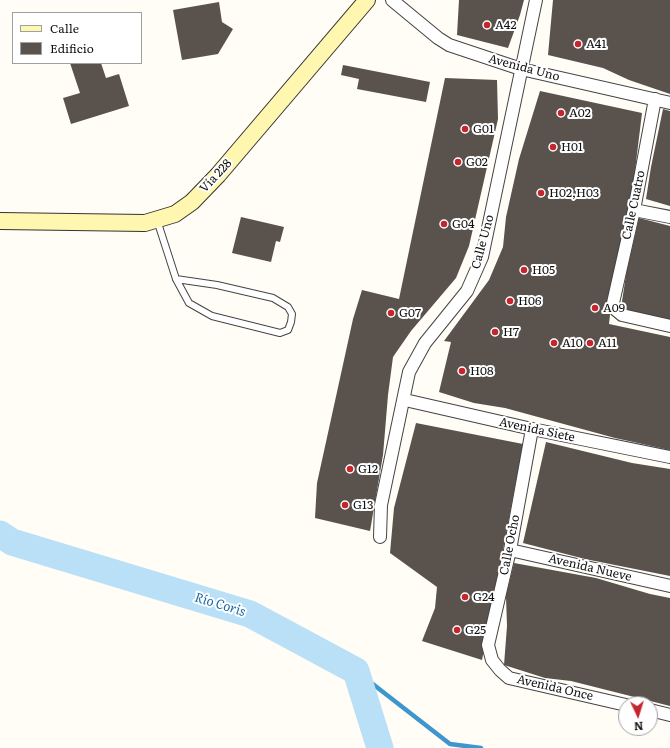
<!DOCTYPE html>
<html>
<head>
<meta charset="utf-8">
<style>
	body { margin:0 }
	#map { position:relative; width:670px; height:748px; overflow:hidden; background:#fffdf5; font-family:Literata,serif }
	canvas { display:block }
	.legend { position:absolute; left:12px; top:12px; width:130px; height:52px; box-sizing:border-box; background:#fff; border:1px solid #a0a0a0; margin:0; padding:5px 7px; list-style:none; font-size:12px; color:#111 }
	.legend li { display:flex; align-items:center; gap:8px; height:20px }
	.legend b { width:20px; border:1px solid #a0a0a0 }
	.north { position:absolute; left:618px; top:696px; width:40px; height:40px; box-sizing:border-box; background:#fff; border:1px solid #a0a0a0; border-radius:50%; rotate:176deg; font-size:11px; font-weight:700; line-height:16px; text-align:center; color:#111 }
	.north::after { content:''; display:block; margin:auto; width:14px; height:18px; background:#c4262e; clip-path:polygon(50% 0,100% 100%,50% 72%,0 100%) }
</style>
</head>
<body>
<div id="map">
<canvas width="670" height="748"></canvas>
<ul class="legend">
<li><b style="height:5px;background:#fff6b0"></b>Calle</li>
<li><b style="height:11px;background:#5a524d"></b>Edificio</li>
</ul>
<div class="north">N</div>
</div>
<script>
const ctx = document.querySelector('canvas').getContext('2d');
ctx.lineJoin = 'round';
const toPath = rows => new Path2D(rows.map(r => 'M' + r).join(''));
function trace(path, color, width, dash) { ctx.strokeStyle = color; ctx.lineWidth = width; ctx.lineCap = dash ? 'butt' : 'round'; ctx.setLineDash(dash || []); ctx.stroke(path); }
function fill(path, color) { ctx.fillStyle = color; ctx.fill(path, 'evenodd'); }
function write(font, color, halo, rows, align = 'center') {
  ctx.font = font + ' Literata,serif'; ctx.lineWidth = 4; ctx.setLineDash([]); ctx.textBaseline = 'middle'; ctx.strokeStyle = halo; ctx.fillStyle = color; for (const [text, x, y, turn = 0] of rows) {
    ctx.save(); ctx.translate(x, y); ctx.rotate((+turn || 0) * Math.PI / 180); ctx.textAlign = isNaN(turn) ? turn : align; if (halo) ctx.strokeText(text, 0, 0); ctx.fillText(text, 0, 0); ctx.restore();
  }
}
trace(toPath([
	[356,671,450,744,481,748]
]), '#3f96cf', 4.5);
trace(toPath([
	[0,534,12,542,250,614,356,671,380,748]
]), '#b9e0f7', 27);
fill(toPath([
	[459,0,524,0,520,15,508,48,457,35],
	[553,0,670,0,670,94,629,80,603,68,548,55],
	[219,2,222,22,233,29,218,54,182,60,173,10],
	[70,63,101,63,106,78,119,74,129,106,71,124,63,98,80,93],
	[343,65,430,82,426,102,357,89,359,79,341,75],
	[445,78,497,80,498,119,469,246,456,278,411,331,393,357,388,395,383,455,370,531,315,518,317,483,353,319,362,290,399,299],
	[540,91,642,113,632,195,614,278,609,324,670,337,670,450,615,438,505,408,474,403,439,392,451,342,444,341,489,280,503,247,506,217,519,159],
	[663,109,670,111,670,206,646,199,651,167],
	[241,217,284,227,280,242,276,241,271,262,232,253],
	[639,218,670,226,670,322,621,308,626,275],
	[416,423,523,444,482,660,422,641,435,608,437,587,390,553,394,508],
	[546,442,632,463,670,469,670,576,585,559,523,543],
	[514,563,596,578,650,594,670,598,670,706,571,681,545,678,504,665,507,626,506,596]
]), '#5a524d');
const lane = toPath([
	[157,220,176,279,189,303,212,316,280,333,288,330,291,322,292,314,288,307,273,298,217,285,176,279]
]);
const street = toPath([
	[392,0,438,38,449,45,521,69,670,103],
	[655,99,634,210,613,303,616,310,622,315,670,326],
	[634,210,670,217],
	[405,400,532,429,670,457],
	[532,429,510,550,488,645,492,660,500,670,509,678,626,705],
	[380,537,381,505,409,372,425,343,467,291,482,257,536,0],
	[510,550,670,586],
	[650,710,670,715]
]);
const secondary = toPath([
	[0,221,145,223,175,214,192,202,218,175,367,0]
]);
trace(lane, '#444', 8);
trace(street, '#444', 14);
trace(secondary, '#333', 18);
trace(lane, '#fff', 6);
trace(street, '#fff', 12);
trace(secondary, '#fff6b0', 16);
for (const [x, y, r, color] of [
	[487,25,4,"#c4262e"],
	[578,44,4,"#c4262e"],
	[561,113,4,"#c4262e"],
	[465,129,4,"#c4262e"],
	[553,147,4,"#c4262e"],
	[458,162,4,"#c4262e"],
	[541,193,4,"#c4262e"],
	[444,224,4,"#c4262e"],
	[524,270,4,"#c4262e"],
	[510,301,4,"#c4262e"],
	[595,308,4,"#c4262e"],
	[391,313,4,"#c4262e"],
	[495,332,4,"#c4262e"],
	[554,343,4,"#c4262e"],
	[590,343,4,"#c4262e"],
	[462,371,4,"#c4262e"],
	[350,469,4,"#c4262e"],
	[345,505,4,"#c4262e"],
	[465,597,4,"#c4262e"],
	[457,630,4,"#c4262e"]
]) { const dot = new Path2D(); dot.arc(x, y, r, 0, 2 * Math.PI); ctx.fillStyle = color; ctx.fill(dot); trace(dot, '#fff', 1.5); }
write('12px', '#111', '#fff', [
	["A42",495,25],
	["A41",586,44],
	["A02",569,113],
	["G01",473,129],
	["H01",561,147],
	["G02",466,162],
	["H02,H03",549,193],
	["G04",452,224],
	["H05",532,270],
	["H06",518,301],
	["A09",603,308],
	["G07",399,313],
	["H7",503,332],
	["A10",562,343],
	["A11",598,343],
	["H08",470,371],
	["G12",358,469],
	["G13",353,505],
	["G24",473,597],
	["G25",465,630]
], 'left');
write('12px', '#111', '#fff', [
	["Avenida Uno",524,68,15],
	["Vía 228",216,176,-47],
	["Calle Cuatro",634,205,-78],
	["Calle Uno",483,242,-75],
	["Avenida Siete",537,430,12],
	["Calle Ocho",510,545,-79],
	["Avenida Nueve",590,568,13],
	["Avenida Once",555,688,13]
]);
write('italic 13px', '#1768a6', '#fff', [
	["Río Coris",220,605,17]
]);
</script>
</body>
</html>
